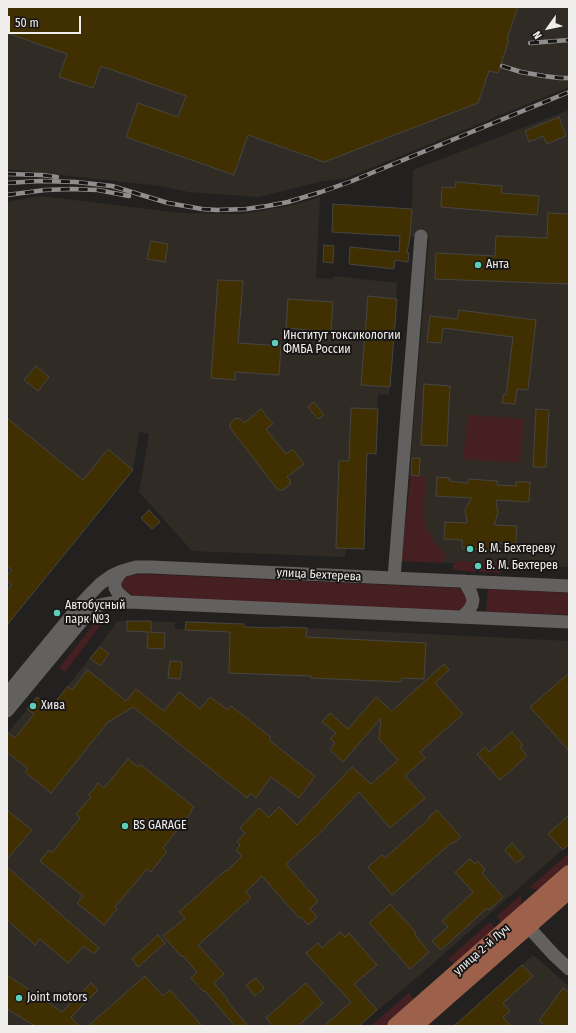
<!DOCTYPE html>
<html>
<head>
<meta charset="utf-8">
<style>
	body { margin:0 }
	#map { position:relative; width:576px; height:1033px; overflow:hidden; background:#23211f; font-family:"Fira Sans Condensed",sans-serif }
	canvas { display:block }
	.frame { position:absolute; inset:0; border:8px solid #f0eeed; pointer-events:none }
	.north { position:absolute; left:528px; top:8px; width:40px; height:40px; -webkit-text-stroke:3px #191716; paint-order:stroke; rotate:237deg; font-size:11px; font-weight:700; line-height:16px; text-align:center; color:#f0eeed }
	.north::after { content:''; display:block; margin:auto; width:14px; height:18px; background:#f0eeed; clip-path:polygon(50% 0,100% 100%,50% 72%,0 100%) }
	.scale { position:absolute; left:8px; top:16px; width:73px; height:18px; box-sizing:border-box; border:2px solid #f0eeed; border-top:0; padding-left:5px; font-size:12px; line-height:14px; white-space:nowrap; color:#f0eeed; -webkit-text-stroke:3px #191716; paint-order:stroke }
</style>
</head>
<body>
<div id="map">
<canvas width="576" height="1033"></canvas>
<div class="frame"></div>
<div class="north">N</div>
<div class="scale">50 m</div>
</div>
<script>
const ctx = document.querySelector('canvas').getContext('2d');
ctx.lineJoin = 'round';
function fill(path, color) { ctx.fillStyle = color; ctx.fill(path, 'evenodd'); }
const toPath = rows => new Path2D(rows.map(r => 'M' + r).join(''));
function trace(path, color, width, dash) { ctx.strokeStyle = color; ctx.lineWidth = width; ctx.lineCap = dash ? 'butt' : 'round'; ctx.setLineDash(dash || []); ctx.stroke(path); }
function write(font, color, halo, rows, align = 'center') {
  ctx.font = font + ' "Fira Sans Condensed",sans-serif'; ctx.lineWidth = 4; ctx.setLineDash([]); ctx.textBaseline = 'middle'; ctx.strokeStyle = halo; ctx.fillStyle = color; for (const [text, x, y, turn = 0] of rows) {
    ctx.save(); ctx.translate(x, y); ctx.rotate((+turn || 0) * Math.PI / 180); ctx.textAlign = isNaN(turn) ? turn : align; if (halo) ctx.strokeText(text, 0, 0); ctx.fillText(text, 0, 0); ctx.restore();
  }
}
fill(toPath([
	[7,7,569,7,569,87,347,178,318,182,258,197,189,192,160,186,7,169],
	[569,110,569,567,401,561,411,475,412,442,429,238,411,237,413,170],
	[41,196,180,213,242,214,293,205,320,197,316,278,333,279,334,276,397,283,396,298,397,299,389,395,378,394,377,409,378,409,376,454,367,454,364,549,346,549,345,557,192,551,139,492,149,434,139,432,133,470,7,625,7,202],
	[118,621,175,622,175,629,185,629,186,622,194,621,244,624,244,627,279,628,279,627,307,628,569,641,569,844,420,975,359,1026,7,1026,7,734,37,697,51,707,90,658],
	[533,955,569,986,569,1026,454,1026]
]), '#312b25');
fill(toPath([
	[468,415,524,419,520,463,463,459],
	[411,475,425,476,424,516,426,525,434,542,447,557,441,563,401,561],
	[458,561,498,563,501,567,502,573,479,572,479,565,476,564,476,572,453,570,453,565],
	[144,574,457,588,462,590,466,594,467,603,460,610,458,611,136,596,133,595,123,589,122,587,122,582,125,578,134,575],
	[488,589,569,593,569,615,486,612],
	[109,614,65,672,59,668,97,620,104,615],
	[569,853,569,864,540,890,529,888],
	[521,895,521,907,502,923,497,916],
	[490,922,496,929,455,964,450,961,448,959],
	[409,993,414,1000,385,1026,371,1026]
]), '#461f22');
const building = toPath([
	[7,7,518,7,507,39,509,40,498,73,489,71,478,103,324,162,248,135,234,175,126,137,138,103,178,117,186,96,101,66,93,88,59,77,67,54,7,33,7,7],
	[559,117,566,136,547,144,543,136,529,142,525,131,559,117],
	[456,182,502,186,501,193,539,196,537,215,441,207,442,187,455,188,456,182],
	[333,204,412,209,410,237,407,253,409,253,408,262,395,260,394,269,349,264,350,247,399,252,400,236,332,232,333,204],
	[548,213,569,214,569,284,435,279,436,253,495,256,496,236,547,238,548,213],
	[151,241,168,244,165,262,147,259,151,241],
	[324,245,334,246,333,263,323,262,324,245],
	[218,280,243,281,238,343,281,346,279,375,235,372,235,380,211,378,218,280],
	[368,296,397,299,390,387,361,385,368,296],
	[288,299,333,302,331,332,286,328,288,299],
	[459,310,536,320,528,390,517,389,515,404,502,403,504,394,506,395,513,337,443,328,441,343,427,342,430,316,457,319,459,310],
	[36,366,49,377,38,391,24,380,36,366],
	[424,384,450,386,447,446,421,445,424,384],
	[314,402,324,415,318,419,308,407,314,402],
	[351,408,378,409,376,454,367,453,364,549,336,548,339,461,349,461,351,408],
	[261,409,273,424,266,429,286,454,293,449,304,464,287,477,290,480,290,485,283,490,278,490,230,428,230,423,236,418,241,419,244,423,261,409],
	[536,409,549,410,546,467,533,467,536,409],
	[7,418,83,480,108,449,133,470,7,625,7,591,12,585,7,580,7,576,12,570,7,566,7,418],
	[412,458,420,458,419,476,411,475,412,458],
	[437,477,450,478,450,481,468,483,468,479,497,481,497,485,516,486,516,482,530,482,529,502,496,500,498,513,494,525,517,526,516,544,498,543,497,550,462,548,462,540,444,539,445,522,467,523,465,509,472,498,436,496,437,477],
	[149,510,160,522,152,529,141,518,149,510],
	[127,621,151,621,151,632,150,632,165,633,164,649,147,648,148,632,127,631,127,621],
	[186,622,244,624,244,627,279,628,279,627,307,628,306,637,426,643,424,679,402,678,401,682,311,678,311,676,229,673,230,632,185,630,186,622],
	[100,647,109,654,100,666,90,658,100,647],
	[170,661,182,662,180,679,168,678,170,661],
	[444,664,449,670,435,683,463,714,420,752,425,758,405,776,425,798,390,828,359,792,320,833,286,864,318,901,310,909,317,917,308,925,301,917,299,918,262,876,246,892,251,898,198,945,224,974,214,983,228,1000,227,1001,248,1026,235,1026,205,991,204,992,191,978,197,972,183,956,182,957,163,936,185,918,179,912,226,870,227,871,242,856,236,850,240,845,237,842,245,833,240,828,259,808,269,817,279,807,297,825,352,767,371,784,398,760,379,739,381,718,343,762,330,750,335,743,330,739,336,733,322,722,330,713,348,729,376,697,392,711,444,664],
	[87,670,103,682,126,701,136,689,164,711,179,692,200,709,210,697,228,710,231,706,271,737,269,740,315,776,299,798,271,777,256,798,250,793,247,798,133,707,108,722,51,793,25,772,28,769,7,752,7,732,15,738,34,714,27,709,37,697,51,707,68,686,72,690,87,670],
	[569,673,569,751,530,707,569,673],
	[512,732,523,745,520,747,527,756,500,780,477,754,485,747,489,752,512,732],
	[128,759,138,767,140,764,194,807,191,810,192,811,163,848,167,851,151,872,147,869,115,907,117,909,104,925,77,903,83,896,40,861,49,850,52,853,80,818,76,814,91,797,89,795,98,783,104,788,128,759],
	[7,810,32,830,7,859,7,810],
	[437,810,461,837,452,844,451,843,392,895,368,867,382,855,385,858,430,818,429,817,437,810],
	[569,815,569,844,563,850,548,834,569,815],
	[512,843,524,857,516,863,505,850,512,843],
	[470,859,475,864,478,861,485,870,482,873,503,897,489,910,487,908,441,950,432,941,448,927,442,921,473,892,455,872,470,859],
	[7,867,99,948,94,954,84,946,68,963,40,939,35,945,7,920,7,867],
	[390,904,414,930,416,936,429,952,410,969,369,923,390,904],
	[340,932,345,937,349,933,377,965,354,984,377,1010,359,1026,324,1026,351,1002,306,953,318,943,322,948,340,932],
	[158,935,165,943,138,967,132,959,158,935],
	[522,965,533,976,503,1003,510,1011,503,1017,511,1026,454,1026,522,965],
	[7,975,62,1012,91,983,98,990,71,1017,79,1026,35,1026,7,1009,7,975],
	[145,976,163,996,170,990,202,1026,88,1026,145,976],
	[256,978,264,988,255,996,246,985,256,978],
	[306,983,323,1003,298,1026,273,1026,266,1018,306,983],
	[563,988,569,992,569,1026,546,1026,539,1021,563,988]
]);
fill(building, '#402f00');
trace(building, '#464543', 1);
trace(toPath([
	[122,571,119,575,115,581,115,588,118,593,129,602],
	[394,578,421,236],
	[462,617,469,610,472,605,473,600,471,593,464,581],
	[7,694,81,604,93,591,100,584,111,576,122,571,136,567,151,567,569,586],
	[7,711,89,612,95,607,100,605,111,603,129,602,569,622],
	[522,920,554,955,569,969]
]), '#63615f', 13);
trace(toPath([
	[395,1026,569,873],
	[415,1026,569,891]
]), '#9d604a', 16);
const rail = toPath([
	[530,43,569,40],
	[502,66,521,72,544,76,560,78,569,78],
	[7,174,42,175,57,177],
	[7,183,40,181,76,182,112,186,168,203,202,209,217,210,246,209,267,206,288,202,321,192,352,181,569,92],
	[7,195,45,190,72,189,98,190,129,196]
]);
trace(rail, '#908e8d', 4.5);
trace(rail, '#191716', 3, [9]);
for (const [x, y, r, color] of [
	[478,265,4,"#5cceba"],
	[275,343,4,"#5cceba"],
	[470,549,4,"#5cceba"],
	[478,566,4,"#5cceba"],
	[57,613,4,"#5cceba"],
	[33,706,4,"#5cceba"],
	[125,826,4,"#5cceba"],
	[19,998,4,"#5cceba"]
]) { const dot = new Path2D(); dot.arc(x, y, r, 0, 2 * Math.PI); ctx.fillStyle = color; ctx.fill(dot); trace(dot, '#191716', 1.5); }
write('12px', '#f0eeed', '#191716', [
	["Анта",486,265],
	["Институт токсикологии",283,336],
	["ФМБА России",283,350],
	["В. М. Бехтереву",478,549],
	["В. М. Бехтерев",486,566],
	["Автобусный",65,606],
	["парк №3",65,620],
	["Хива",41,706],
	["BS GARAGE",133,826],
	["Joint motors",27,998]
], 'left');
write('12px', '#f0eeed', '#191716', [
	["улица Бехтерева",319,575,3],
	["улица 2-й Луч",482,950,-41]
]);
</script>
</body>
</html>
